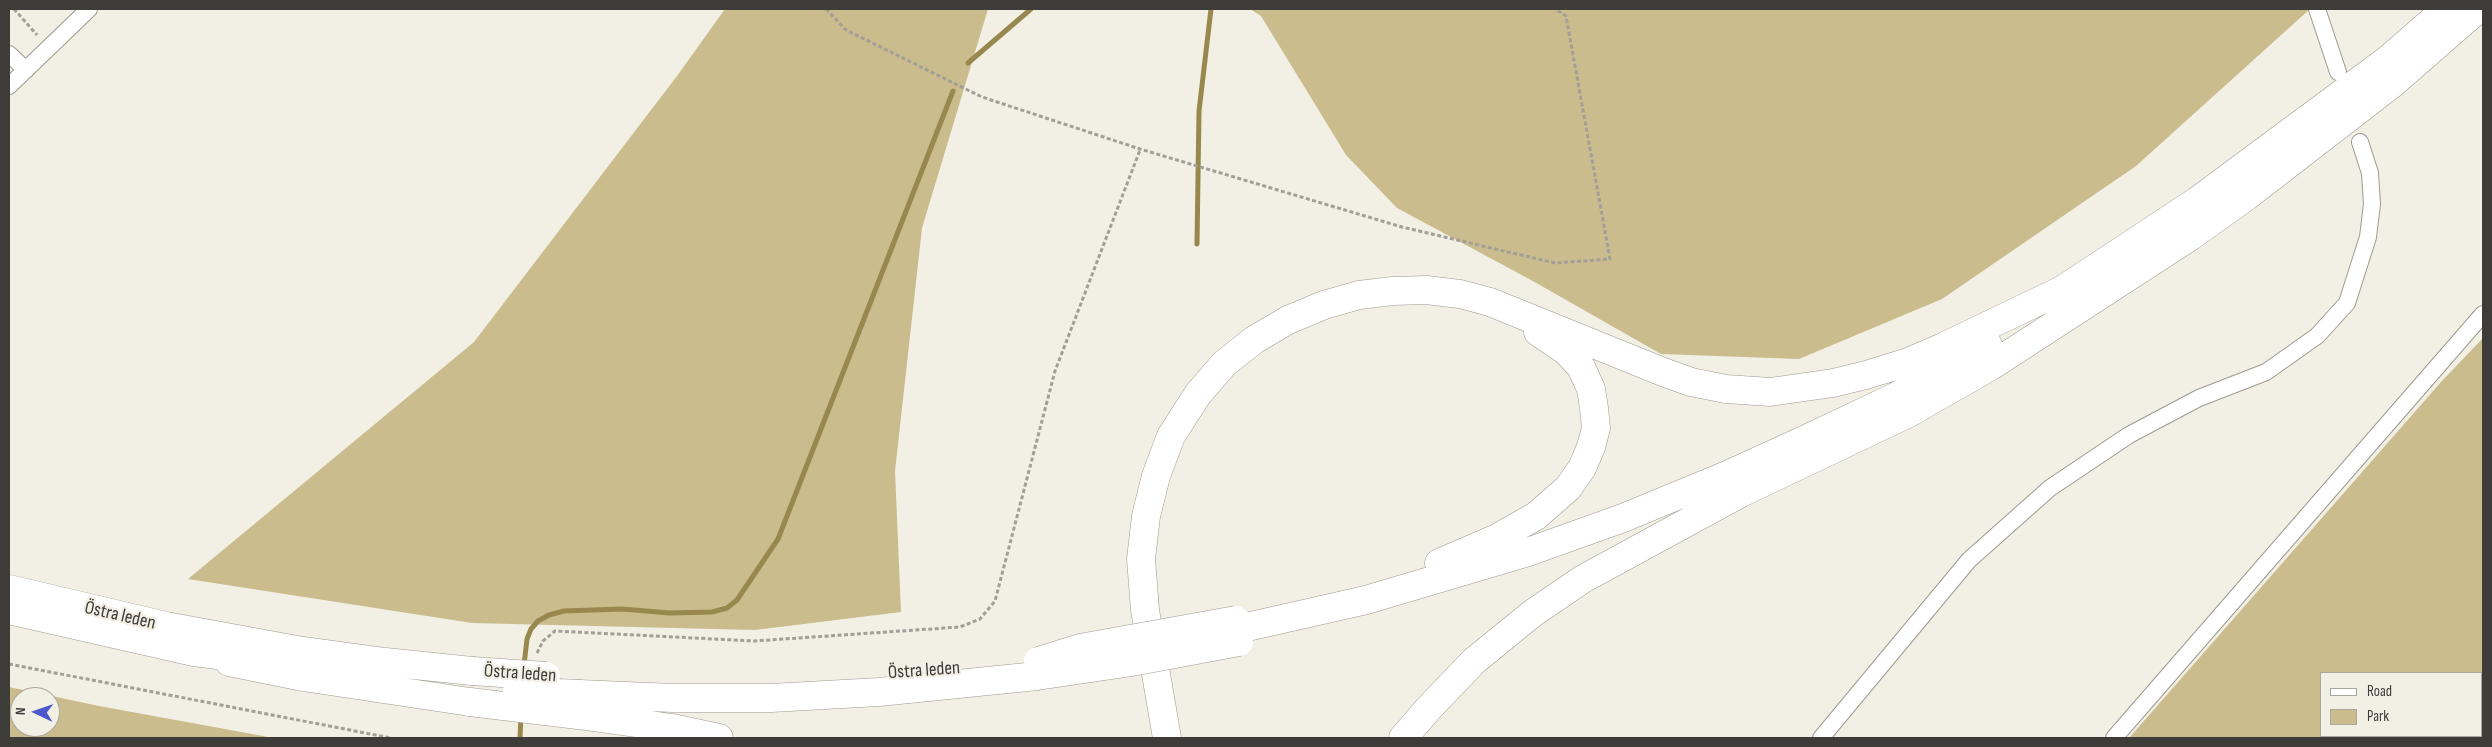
<!DOCTYPE html>
<html>
<head>
<meta charset="utf-8">
<style>
	body { margin:0 }
	#map { position:relative; width:2492px; height:747px; overflow:hidden; background:#f2efe4; font-family:"Sofia Sans Condensed",sans-serif }
	canvas { display:block }
	.frame { position:absolute; inset:0; border:10px solid #3d3c38; pointer-events:none }
	.legend { position:absolute; left:2320px; top:672px; width:162px; height:65px; box-sizing:border-box; background:#f2efe4; border:1px solid #aaa79f; margin:0; padding:6px 9px; list-style:none; font-size:15px; color:#3d3c38 }
	.legend li { display:flex; align-items:center; gap:10px; height:25px }
	.legend b { width:25px; border:1px solid #aaa79f }
	.north { position:absolute; left:10px; top:687px; width:50px; height:50px; box-sizing:border-box; background:#f2efe4; border:1px solid #aaa79f; border-radius:50%; rotate:273deg; font-size:14px; font-weight:700; line-height:20px; text-align:center; color:#3d3c38 }
	.north::after { content:''; display:block; margin:auto; width:18px; height:22px; background:#4c57cd; clip-path:polygon(50% 0,100% 100%,50% 72%,0 100%) }
</style>
</head>
<body>
<div id="map">
<canvas width="2492" height="747"></canvas>
<div class="frame"></div>
<ul class="legend">
<li><b style="height:6px;background:#fff"></b>Road</li>
<li><b style="height:14px;background:#cabc8d"></b>Park</li>
</ul>
<div class="north">N</div>
</div>
<script>
const ctx = document.querySelector('canvas').getContext('2d');
ctx.lineJoin = 'round';
function fill(path, color) { ctx.fillStyle = color; ctx.fill(path, 'evenodd'); }
const toPath = rows => new Path2D(rows.map(r => 'M' + r).join(''));
function trace(path, color, width, dash) { ctx.strokeStyle = color; ctx.lineWidth = width; ctx.lineCap = dash ? 'butt' : 'round'; ctx.setLineDash(dash || []); ctx.stroke(path); }
function write(font, color, halo, rows, align = 'center') {
  ctx.font = font + ' "Sofia Sans Condensed",sans-serif'; ctx.lineWidth = 4.5; ctx.setLineDash([]); ctx.textBaseline = 'middle'; ctx.strokeStyle = halo; ctx.fillStyle = color; for (const [text, x, y, turn = 0] of rows) {
    ctx.save(); ctx.translate(x, y); ctx.rotate((+turn || 0) * Math.PI / 180); ctx.textAlign = isNaN(turn) ? turn : align; if (halo) ctx.strokeText(text, 0, 0); ctx.fillText(text, 0, 0); ctx.restore();
  }
}
fill(toPath([
	[725,9,988,9,922,228,895,471,901,612,755,630,472,623,188,579,474,342,677,76],
	[1250,9,2310,9,2136,166,1942,299,1799,359,1661,354,1531,280,1397,208,1346,155,1261,16],
	[2483,338,2483,738,2129,738,2441,382],
	[2321,673,2481,673,2481,736,2321,736],
	[9,687,99,706,274,738,9,738],
	[20,697,50,697,50,727,20,727]
]), '#cabc8d');
trace(toPath([
	[968,63,1031,9],
	[1197,244,1199,111,1211,9],
	[524,665,527,639,531,629,538,621,549,615,564,611,622,609,670,613,712,612,727,608,737,600,778,539,953,91],
	[520,738,521,716]
]), '#98884e', 5);
const minor = toPath([
	[2317,9,2338,72],
	[9,54,26,70],
	[9,86,89,9],
	[1821,738,1969,560,2050,488,2129,435,2199,398,2266,372,2317,336,2347,303,2368,237,2372,204,2370,173,2360,142],
	[2114,738,2483,314]
]);
const trunk = toPath([
	[2377,69,2446,9],
	[1439,563,1497,538,1536,516,1568,488,1582,468,1591,447,1596,428,1594,408,1591,389,1581,367,1566,351,1538,332],
	[9,589,166,626,297,650,385,662,472,671],
	[9,610,194,652,249,659],
	[1238,629,1366,600,1528,552,1623,518,1725,476,1804,440,1895,397,1988,345],
	[229,662,303,677,470,702],
	[579,694,673,698,771,698,879,692,1037,676],
	[578,715,672,728,719,738],
	[1167,738,1145,610,1141,559,1146,516,1156,476,1171,436,1198,394,1224,364,1254,340,1288,320,1324,305,1359,295,1393,291,1426,290,1460,294,1490,302,1663,372,1691,382,1726,389,1770,392,1833,383,1866,375,1908,362,1943,347,2062,290,2197,201,2390,58],
	[1403,738,1429,708,1474,661,1533,613,1583,579,1741,493,1909,413,1991,366,2191,236,2247,196,2392,84,2478,9]
]);
trace(minor, '#9d9a90', 18);
trace(trunk, '#9d9a90', 29);
trace(toPath([
	[14,9,37,35],
	[826,9,846,30,982,97,1140,149,1402,227,1555,263,1610,259,1566,16,1555,9],
	[537,653,543,641,555,631,754,641,960,627,980,619,995,601,1055,371,1140,150],
	[9,664,391,738]
]), '#a19f97', 3, [4, 2.5]);
trace(minor, '#fff', 16);
trace(trunk, '#fff', 28);
const trunkBridge = toPath([
	[1038,661,1080,648,1236,620],
	[472,671,546,676],
	[1037,676,1132,662,1239,642],
	[517,691,579,694],
	[470,702,578,715]
]);
trace(trunkBridge, '#9d9a90', 29, []);
trace(trunkBridge, '#fff', 28);
write('19px', '#3d3c38', '#f2efe4', [
	["Östra leden",120,616,13],
	["Östra leden",924,671,-4],
	["Östra leden",520,674,4]
]);
</script>
</body>
</html>
